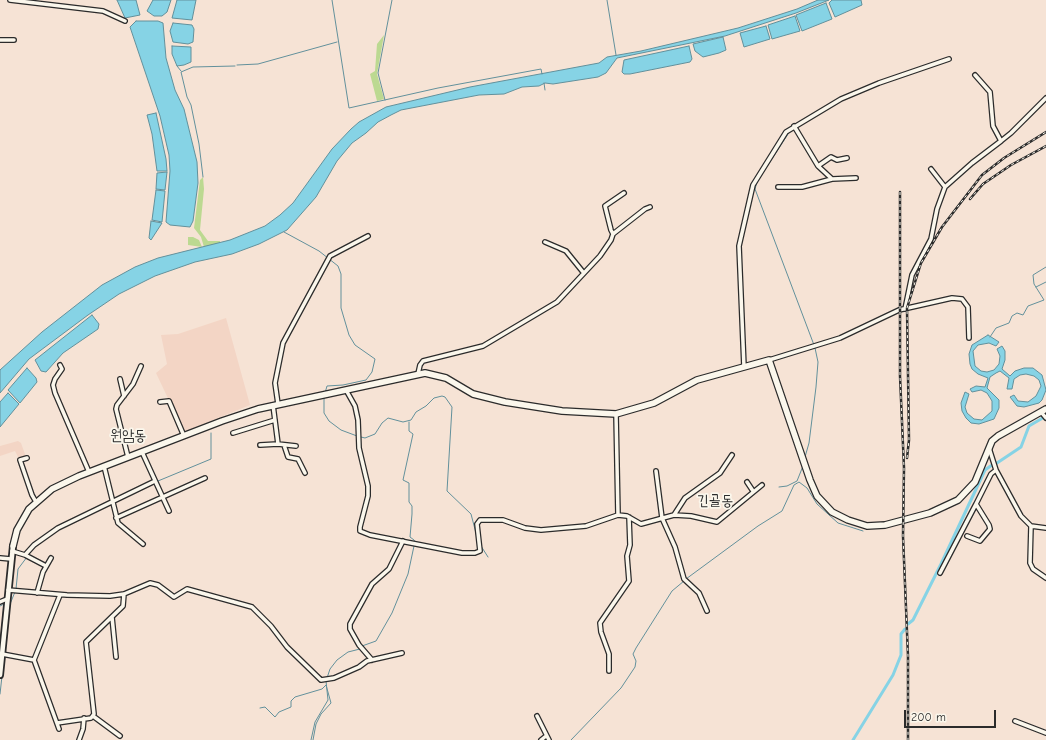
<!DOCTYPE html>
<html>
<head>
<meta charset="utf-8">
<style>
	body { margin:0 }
	#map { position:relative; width:1046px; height:740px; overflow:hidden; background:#f6e3d5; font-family:"Comic Neue",sans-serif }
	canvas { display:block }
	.scale { position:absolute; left:904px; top:710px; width:92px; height:18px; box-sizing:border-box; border:2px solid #2b2b2b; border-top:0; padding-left:5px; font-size:12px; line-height:14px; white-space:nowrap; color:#2b2b2b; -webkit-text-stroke:3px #fbf7ec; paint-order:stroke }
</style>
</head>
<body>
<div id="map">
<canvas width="1046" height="740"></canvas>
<div class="scale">200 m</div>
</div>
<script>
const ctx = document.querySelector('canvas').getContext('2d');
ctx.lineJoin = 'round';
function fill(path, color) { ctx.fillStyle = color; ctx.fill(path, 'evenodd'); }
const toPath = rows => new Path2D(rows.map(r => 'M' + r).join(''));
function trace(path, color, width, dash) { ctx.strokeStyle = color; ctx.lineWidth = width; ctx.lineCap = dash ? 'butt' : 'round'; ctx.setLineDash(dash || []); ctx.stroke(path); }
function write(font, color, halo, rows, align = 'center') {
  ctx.font = font + ' "Comic Neue","Poor Story",sans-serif'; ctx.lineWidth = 3.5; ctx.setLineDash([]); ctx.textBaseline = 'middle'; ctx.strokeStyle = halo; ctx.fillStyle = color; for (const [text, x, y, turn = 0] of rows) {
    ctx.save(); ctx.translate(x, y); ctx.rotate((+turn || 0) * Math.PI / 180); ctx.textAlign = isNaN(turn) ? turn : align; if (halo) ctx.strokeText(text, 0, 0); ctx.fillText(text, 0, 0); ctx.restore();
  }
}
fill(toPath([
	[226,318,250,405,184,432,156,373,167,364,161,335,178,334],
	[18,441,21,443,26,457,19,459,15,451,0,456,0,446]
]), '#f3d5c5');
fill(toPath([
	[384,35,377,74,384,99,377,101,370,74,375,71,377,44],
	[203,177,204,189,200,230,208,241,220,241,220,243,204,247,201,237,194,228,200,180],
	[188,237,193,237,199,240,202,247,188,245]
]), '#bcd991');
const water = toPath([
	[117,0,136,0,140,15,125,18,117,0],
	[153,0,171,0,167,12,162,16,154,16,147,11,153,0],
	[177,0,196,0,192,20,172,18,177,0],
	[818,0,829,0,796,13,725,36,617,58,606,73,598,77,553,84,545,83,539,86,522,87,504,94,479,95,401,110,391,115,378,122,366,133,352,143,337,161,316,197,287,230,259,244,232,254,195,262,155,276,119,294,88,315,29,359,0,393,0,370,42,332,102,285,135,267,158,258,230,240,265,226,280,215,293,203,332,149,351,129,359,122,386,107,470,87,599,63,607,57,641,51,738,28,797,9,818,0],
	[832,0,861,0,862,5,835,17,829,3,832,0],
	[826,3,832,19,802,31,796,15,826,3],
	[795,16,800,31,772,39,768,25,795,16],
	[136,21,158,21,163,23,166,58,175,90,184,109,197,162,198,183,193,221,190,227,170,225,166,222,170,171,169,155,160,116,130,27,136,21],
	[173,23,192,25,194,29,193,42,188,44,173,42,170,31,173,23],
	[766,26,770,39,744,47,740,33,766,26],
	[723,37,726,50,719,53,703,57,695,51,693,44,723,37],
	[172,46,191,47,191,62,184,65,177,66,172,54,172,46],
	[689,46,692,59,690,62,630,74,624,74,622,72,624,60,689,46],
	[156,113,166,159,167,171,157,171,152,134,147,115,156,113],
	[167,172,165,190,156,189,157,173,167,172],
	[156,190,165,191,162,222,152,220,156,190],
	[151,221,162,223,151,240,149,238,151,221],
	[92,315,99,324,98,329,63,353,46,372,41,371,35,360,92,315],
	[988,335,999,342,996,346,989,343,978,345,973,351,975,366,981,371,987,372,994,370,999,364,1000,356,997,349,1002,346,1005,351,1005,360,1002,369,1010,376,1015,371,1024,368,1033,368,1042,375,1046,390,1042,400,1039,403,1024,407,1017,406,1010,397,1014,395,1018,401,1028,402,1036,396,1041,386,1039,380,1034,376,1026,374,1020,375,1014,379,1012,389,1007,389,1009,378,1000,371,996,373,990,377,987,388,999,400,999,408,994,419,979,424,971,423,966,418,962,411,961,403,965,392,969,394,965,407,967,413,974,419,982,420,992,411,992,401,987,393,981,390,972,392,970,389,976,386,985,387,988,378,978,374,972,369,970,364,969,354,972,345,988,335],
	[27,368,36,378,37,382,20,403,8,390,27,368],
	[8,393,19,404,0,427,0,402,8,393]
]);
fill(water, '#86d3e5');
trace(water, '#62909b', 1);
trace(toPath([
	[332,0,349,108,438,88,541,69,542,74],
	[607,0,616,55],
	[237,65,258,64,337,42],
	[177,66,181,71],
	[544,83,545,90],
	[385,100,378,73,392,0],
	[790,131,757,182,755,189,814,345],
	[203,177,199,144,191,105,187,97,181,72,193,67,235,66],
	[284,232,319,251,338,266,341,274,341,308,349,335,355,345,375,359,372,372,366,380,343,385,327,386,325,393],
	[1036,287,1046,282],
	[990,337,996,328,1009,323,1012,316,1017,313,1023,315,1028,306,1044,300,1034,284,1033,275,1046,267],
	[324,396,324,413,329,421,341,430,357,436],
	[409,422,409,431,413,434,403,480,409,483,409,502,412,506,412,514,410,537,414,540,415,542],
	[361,437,365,438,375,434,382,423,388,418,403,422,411,420,416,412,426,406,434,398,442,396,445,397,452,407,447,491,471,514,477,537],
	[805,457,809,443,816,387,818,362,815,348],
	[158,481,211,459,211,433],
	[779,487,787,486,797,481,803,466],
	[481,546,488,557],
	[686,579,758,526,782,511,794,485,799,482,807,488,817,504,838,523,863,531],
	[16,589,18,569,27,557],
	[0,606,4,604,0,650],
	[362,646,376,641,392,613,408,574,414,546],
	[5,653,10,604,15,592],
	[327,678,330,669,337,660,348,652,360,649],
	[0,694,2,676],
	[260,708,265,707,275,717,279,712,291,707,291,701,295,697,322,689,326,685,331,703,321,714,316,724,313,740],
	[311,740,315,722,328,700,326,681],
	[571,740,621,688,635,667,636,661,633,654,636,648,672,591,684,581]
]), '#62909b', 1);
trace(toPath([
	[997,463,1021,447,1029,426,1046,416],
	[908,624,913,620,941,564,985,470,992,465],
	[853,740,893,675,901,655,901,634,905,629]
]), '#86d3e5', 3);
const minor = toPath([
	[10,0,103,11,125,21],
	[0,40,14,40],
	[975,75,990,92,993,126,1001,141,1011,133,1046,98],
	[794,126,818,166,832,179,856,178],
	[818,166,831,157,837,160,847,158],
	[931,169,945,187],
	[778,187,802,187,832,179],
	[613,234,611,230,605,206,624,193],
	[545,242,566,251,583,272],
	[905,309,912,275,931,239,937,209,945,187,972,163,1001,141],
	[769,360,840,338,899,310,952,298,962,299,968,307,969,338],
	[60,365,62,369,55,379,53,385,55,393,89,472],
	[744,367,739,246,753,185,786,132,841,99,879,83,949,59],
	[418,374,420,365,423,361,483,346,557,302,600,256,611,240,613,234,645,209,650,207],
	[120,379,124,396],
	[346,390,355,406,358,420,359,448,368,486,368,496,360,527,360,531,370,535,462,553,475,553,480,551,477,524,480,520,503,520,525,528,541,530,586,526,618,515,627,516,641,524,674,515,685,498,720,473,732,455],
	[160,402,169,401,184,436],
	[278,404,275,383,283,343,330,256,368,236],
	[273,405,278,444],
	[1041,412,1046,418],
	[616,414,618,515],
	[233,433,275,420],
	[260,445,278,444,296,446],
	[284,445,288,457,298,459,305,473],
	[989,448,996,470],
	[142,452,169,511],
	[128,457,116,409,117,405,133,384,141,366],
	[27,458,20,460,32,495,36,502],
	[104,466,118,523,143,544],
	[656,471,662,518,675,547,684,579,699,593,707,611],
	[747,482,753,491],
	[674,515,691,516,717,522,762,485],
	[116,518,205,478],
	[1031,526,1046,528],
	[967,536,980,541,990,529,989,525,976,504,991,474,996,470,1021,516,1031,526,1030,563,1033,569,1046,578],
	[12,551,25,555,46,566],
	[25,555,34,545,58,528,155,481],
	[0,558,11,559],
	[940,573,976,504],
	[8,590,67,595,110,596,124,594,150,583,158,585,174,597,187,589,252,607,271,626,287,647,321,680,334,678,359,667,367,661,402,653],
	[37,593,43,572,51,558],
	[0,602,7,599],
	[112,617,116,657],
	[2,654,34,660],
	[372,660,359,645,350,629,350,624,372,584,389,569,403,541],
	[609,671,609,654,601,632,600,623,629,581,627,556,630,545,629,517],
	[93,716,120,736],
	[537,716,549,740],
	[1015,721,1046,733],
	[57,723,91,718,94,714,86,642,123,606,124,594],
	[59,729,34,660,60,595],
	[79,740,83,729,84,718],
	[541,740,546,736]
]);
const tertiary = toPath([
	[0,675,13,546]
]);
const secondary = toPath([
	[13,546,17,530,29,509,52,489,79,476,222,421,258,409,425,373,446,378,473,394,505,402,562,411,616,414,654,403,697,380,769,360,810,480,817,496,832,512,848,520,867,526,885,525,930,513,958,500,975,482,992,441,998,436,1046,409]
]);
trace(minor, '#2b2b2b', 6);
trace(tertiary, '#2b2b2b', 8);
trace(secondary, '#2b2b2b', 8);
trace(minor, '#fbf7ec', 3.5);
trace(tertiary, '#fbf7ec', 4.5);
trace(secondary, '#fbf7ec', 5.5);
const rail = toPath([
	[900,192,900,376,904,468,903,536,908,656,908,740],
	[970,199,983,184,1011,165,1046,146],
	[907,458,909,440,907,308,921,263,942,227,982,175,1004,158,1046,132]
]);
trace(rail, '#2b2b2b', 2.5);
trace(rail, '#fbf7ec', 1, [3]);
write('15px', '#2b2b2b', '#fbf7ec', [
	["원암동",128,436],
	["긴골동",715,501]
]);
</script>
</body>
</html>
